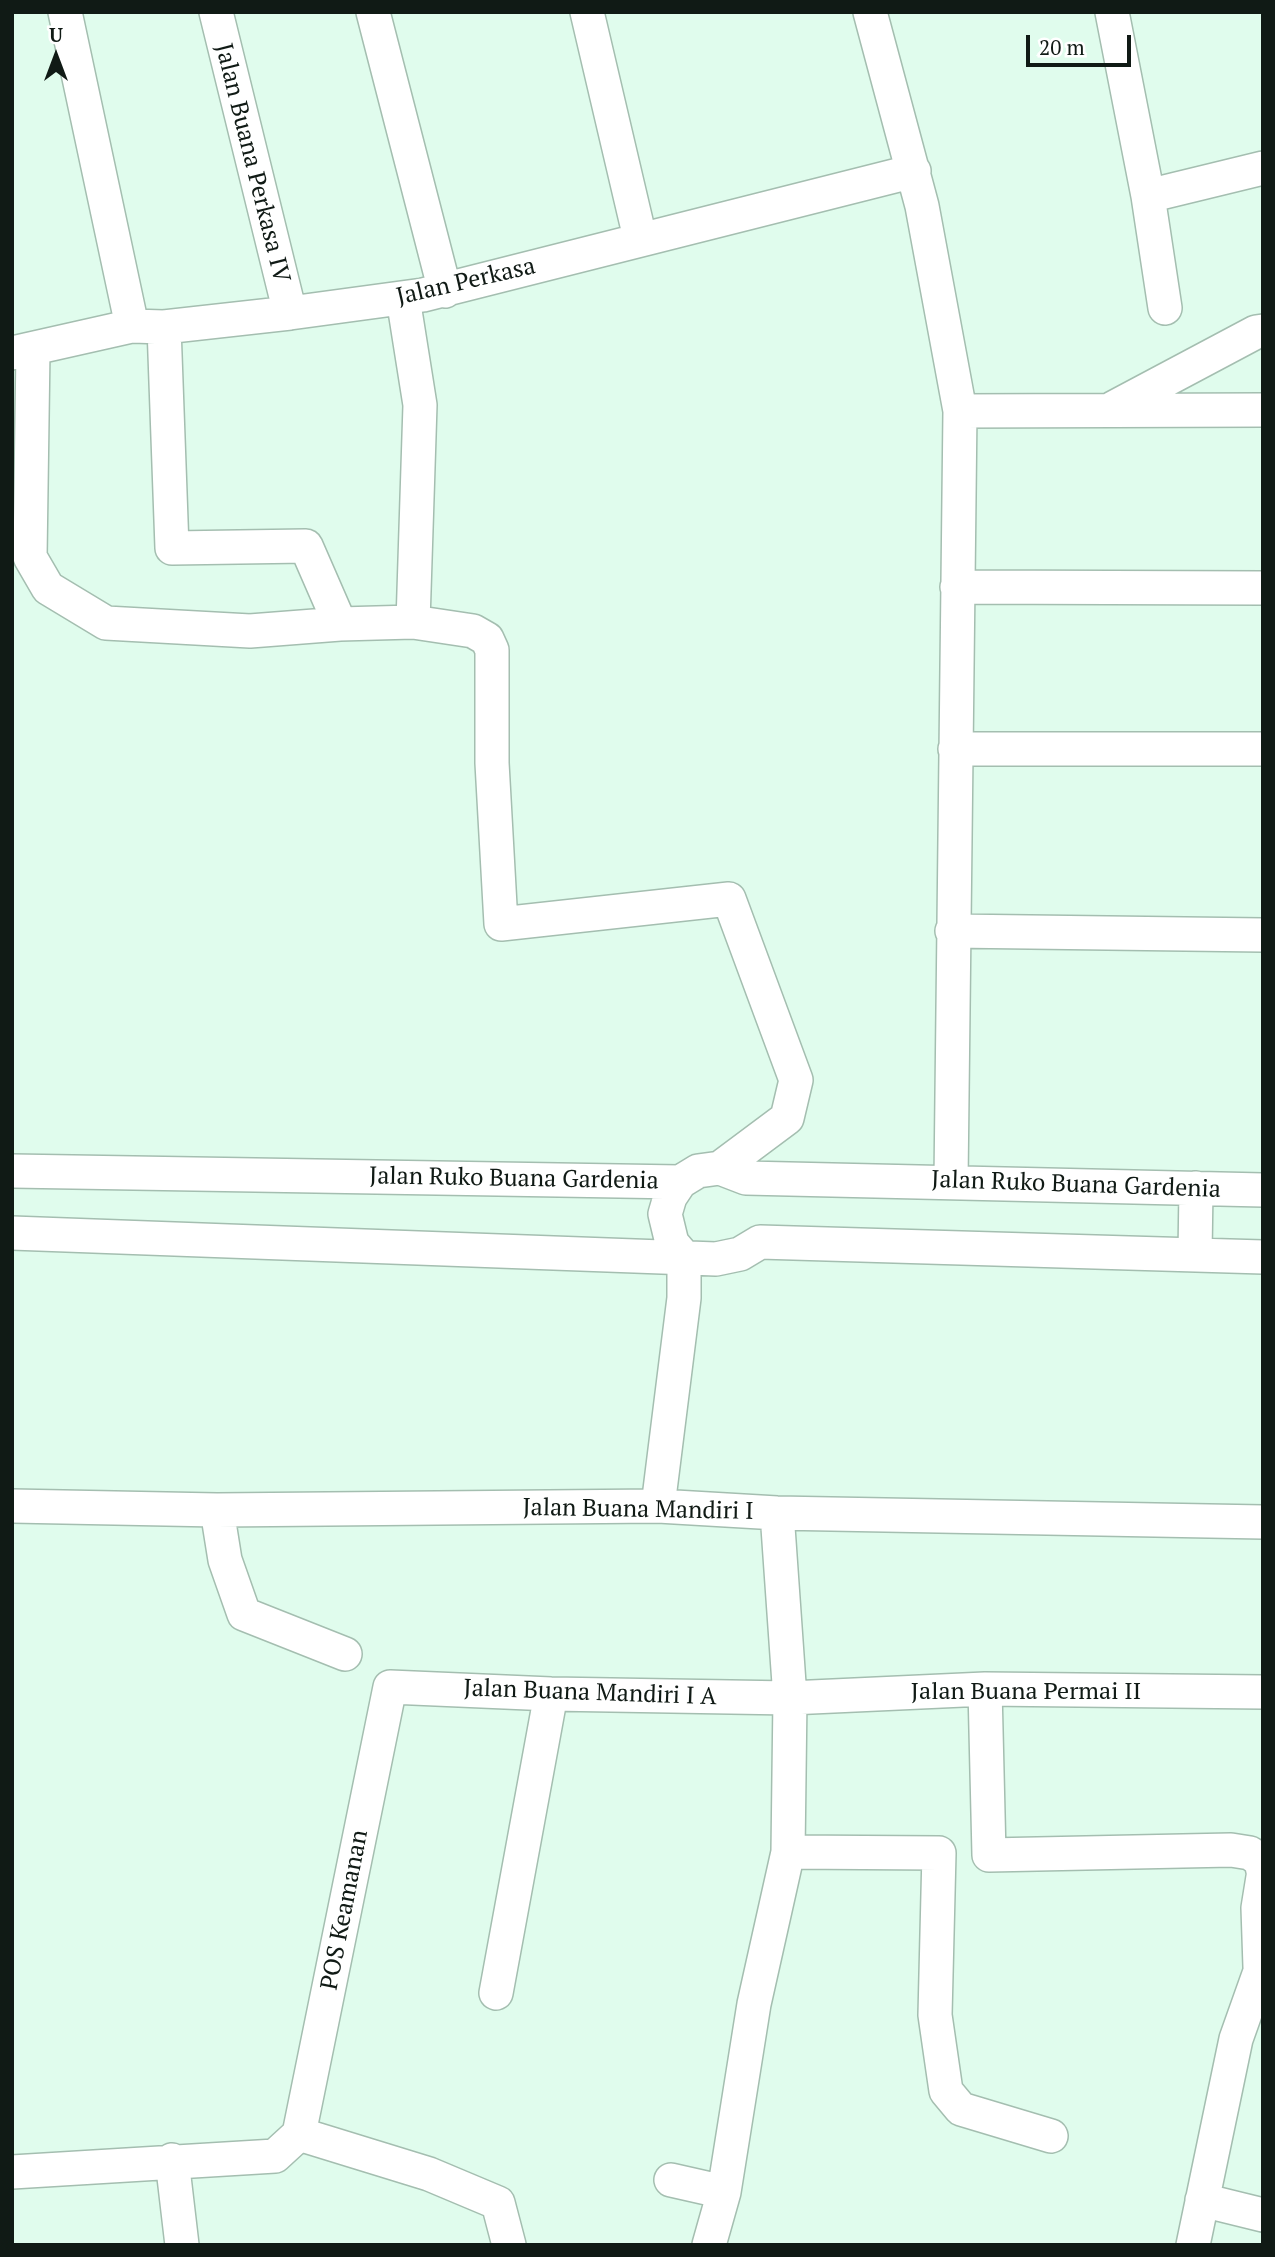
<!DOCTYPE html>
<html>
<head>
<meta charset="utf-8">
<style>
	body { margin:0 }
	#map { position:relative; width:1275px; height:2257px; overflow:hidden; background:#e0fced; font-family:"PT Serif",serif }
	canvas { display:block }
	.frame { position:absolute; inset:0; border:14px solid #101a15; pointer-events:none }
	.north { position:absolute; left:21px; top:21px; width:70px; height:70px; -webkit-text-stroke:5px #fff; paint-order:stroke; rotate:0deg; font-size:19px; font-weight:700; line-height:28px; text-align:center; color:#101a15 }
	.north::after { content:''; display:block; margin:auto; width:24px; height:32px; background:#101a15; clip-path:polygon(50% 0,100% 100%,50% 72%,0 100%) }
	.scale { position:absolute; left:1026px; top:35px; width:105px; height:32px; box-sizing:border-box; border:4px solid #101a15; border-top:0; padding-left:9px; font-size:21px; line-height:24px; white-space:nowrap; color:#101a15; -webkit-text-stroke:5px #fff; paint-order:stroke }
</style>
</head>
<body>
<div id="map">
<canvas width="1275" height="2257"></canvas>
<div class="frame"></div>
<div class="north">U</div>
<div class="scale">20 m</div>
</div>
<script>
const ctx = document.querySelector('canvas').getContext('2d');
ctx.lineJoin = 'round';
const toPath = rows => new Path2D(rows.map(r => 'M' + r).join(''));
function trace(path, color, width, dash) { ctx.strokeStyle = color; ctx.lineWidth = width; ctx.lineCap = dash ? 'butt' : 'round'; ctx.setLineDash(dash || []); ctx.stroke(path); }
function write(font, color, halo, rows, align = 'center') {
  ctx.font = font + ' "PT Serif",serif'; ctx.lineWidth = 5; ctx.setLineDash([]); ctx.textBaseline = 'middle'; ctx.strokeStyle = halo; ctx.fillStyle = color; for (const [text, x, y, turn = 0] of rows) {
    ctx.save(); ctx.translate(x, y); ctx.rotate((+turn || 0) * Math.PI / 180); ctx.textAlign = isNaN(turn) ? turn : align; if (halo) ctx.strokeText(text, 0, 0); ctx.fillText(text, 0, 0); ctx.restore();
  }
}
const minor = toPath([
	[65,12,132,326],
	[216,12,290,313],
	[373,12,445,291],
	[587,12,640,238],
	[870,12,922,206,960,411,951,1181],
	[1112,12,1148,196,1165,308],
	[1148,196,1263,168],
	[403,298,420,405,413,622],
	[164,327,172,548,306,546,340,624],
	[33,350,30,557,48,588,106,623,250,631,340,624,413,622,473,631,487,639,492,650,492,763,501,924,729,899,796,1080,787,1118,720,1168],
	[12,353,132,326,164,327,290,313,423,295,914,171],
	[1113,408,1256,332,1263,331],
	[960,411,1263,410],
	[957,587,1263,588],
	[955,749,1263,749],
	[952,931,1263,935],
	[12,1171,680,1182,698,1171,720,1168,746,1178,1263,1190],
	[12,1233,716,1259,740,1254,760,1242,1263,1257],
	[1195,1255,1196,1188],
	[12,1506,217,1510,658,1506,777,1513,1263,1522],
	[658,1506,684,1298,684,1257,672,1243,665,1214,670,1197,680,1182],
	[217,1510,225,1560,244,1614,345,1654],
	[985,1689,989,1855,1231,1850,1250,1853,1261,1861,1263,1871],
	[788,1852,939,1853,935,2015,946,2091,961,2109,1051,2136],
	[1260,1967,1258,1908,1263,1877],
	[496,1993,551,1694],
	[299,2134,429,2174,498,2203,509,2245],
	[172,2160,182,2245],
	[12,2172,275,2156,299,2134,390,1687,551,1694,790,1698,985,1689,1263,1692],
	[671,2180,724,2192],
	[1202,2200,1263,2215],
	[709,2245,724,2192,754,2004,788,1852,790,1698,777,1513],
	[1193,2245,1236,2039,1263,1963]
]);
trace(minor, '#a4beb0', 36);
trace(minor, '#fff', 33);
write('24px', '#101a15', '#fff', [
	["Jalan Buana Perkasa IV",252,163,76],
	["Jalan Perkasa",466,282,-13],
	["Jalan Ruko Buana Gardenia",514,1179,1],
	["Jalan Ruko Buana Gardenia",1076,1185,2],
	["Jalan Buana Mandiri I",638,1510,1],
	["Jalan Buana Permai II",1026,1692],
	["Jalan Buana Mandiri I A",590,1693,2],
	["POS Keamanan",345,1910,-79]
]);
</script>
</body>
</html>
